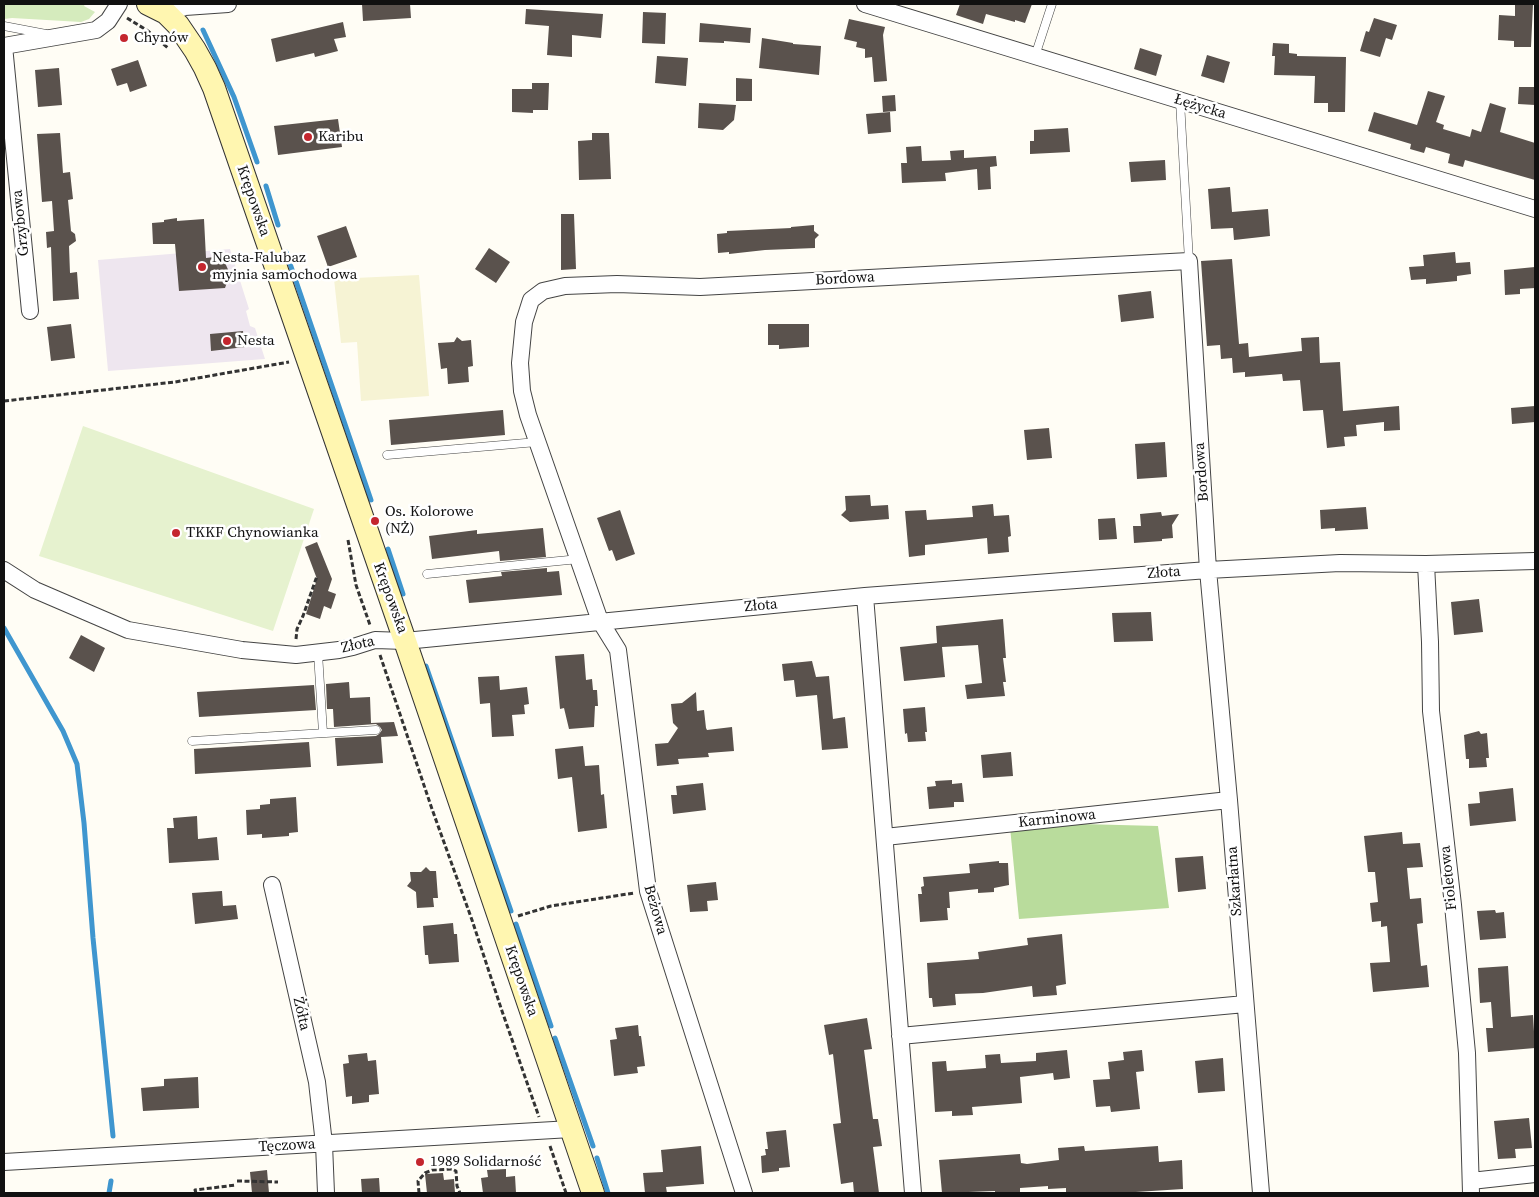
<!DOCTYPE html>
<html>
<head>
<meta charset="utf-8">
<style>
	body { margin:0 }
	#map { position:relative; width:1539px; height:1197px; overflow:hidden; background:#fffdf5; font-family:"Source Serif 4",serif }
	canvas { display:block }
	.frame { position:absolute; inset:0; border:5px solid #111; pointer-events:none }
</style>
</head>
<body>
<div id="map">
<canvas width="1539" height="1197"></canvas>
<div class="frame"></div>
</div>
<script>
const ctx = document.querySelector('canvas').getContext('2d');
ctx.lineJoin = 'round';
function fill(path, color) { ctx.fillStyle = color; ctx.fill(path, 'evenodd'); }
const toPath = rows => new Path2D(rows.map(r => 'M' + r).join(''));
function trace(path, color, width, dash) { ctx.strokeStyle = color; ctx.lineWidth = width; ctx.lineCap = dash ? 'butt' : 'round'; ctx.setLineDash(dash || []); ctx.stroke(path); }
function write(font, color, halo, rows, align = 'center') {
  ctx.font = font + ' "Source Serif 4",serif'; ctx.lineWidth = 5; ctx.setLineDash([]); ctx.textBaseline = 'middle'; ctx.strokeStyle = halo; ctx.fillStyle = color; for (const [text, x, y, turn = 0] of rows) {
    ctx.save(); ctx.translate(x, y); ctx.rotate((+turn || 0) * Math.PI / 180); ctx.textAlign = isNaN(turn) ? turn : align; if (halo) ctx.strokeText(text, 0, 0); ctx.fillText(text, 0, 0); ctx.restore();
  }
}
fill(toPath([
	[230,249,249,309,246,311,250,326,255,328,265,359,108,371,98,260]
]), '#eee6ef');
fill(toPath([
	[419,275,429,396,361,401,357,342,341,343,334,279]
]), '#f6f3d4');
fill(toPath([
	[4,4,85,4,84,6,95,12,89,19,81,22,12,18,4,19]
]), '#d5ebbd');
fill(toPath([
	[1042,823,1158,826,1169,908,1019,919,1010,827]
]), '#b9dc9c');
fill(toPath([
	[83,426,314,509,273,631,39,556]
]), '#e6f2cf');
trace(toPath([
	[203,30,234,97,257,162],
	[266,186,278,225],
	[286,252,371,500],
	[388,549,403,594],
	[4,628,63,731,77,764,84,823,93,938,113,1136],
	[426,666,511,911],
	[516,924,551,1026],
	[555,1038,593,1146],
	[597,1158,608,1193],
	[109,1193,111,1181]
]), '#3f96cf', 5);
fill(toPath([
	[362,4,410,4,411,18,363,21],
	[960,4,1032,4,1025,23,1015,20,1015,22,986,14,983,24,956,15],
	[1515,4,1533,4,1531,47,1514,47,1514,41,1498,40,1499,15,1515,16],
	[526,9,603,14,601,38,572,35,572,57,547,55,549,26,525,24],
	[643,12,666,13,665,44,642,43],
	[1374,18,1397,25,1392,40,1386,38,1380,57,1360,51,1366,31,1369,32],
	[849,19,885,27,883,35,887,81,874,82,872,57,865,58,865,49,856,47,857,42,844,39],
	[343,22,346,37,334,39,338,51,315,57,314,53,276,62,271,39],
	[700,23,751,28,750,43,724,41,724,43,699,42],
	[762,38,793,43,793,44,821,46,819,75,759,68],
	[1273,43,1289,44,1289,53,1297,54,1297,56,1346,57,1345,112,1328,112,1328,103,1314,103,1315,76,1274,75,1275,56,1272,56],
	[1140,48,1162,55,1156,76,1134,69],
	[1207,55,1230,62,1224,83,1201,76],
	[657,56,688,58,686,86,655,83],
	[138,60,147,86,130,92,127,83,117,86,111,69],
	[59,68,62,105,38,107,35,70],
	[736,78,752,79,752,101,736,101],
	[532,83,549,83,548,110,533,110,533,113,512,112,512,89,532,89],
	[1519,87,1535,87,1535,105,1518,104],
	[1428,91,1445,96,1436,122,1444,125,1443,129,1470,137,1472,129,1481,132,1490,103,1506,108,1500,132,1535,143,1535,180,1465,160,1463,167,1448,163,1450,154,1426,147,1424,153,1410,149,1411,144,1368,131,1374,112,1417,125],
	[895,95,896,111,883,112,882,96],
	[699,103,736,105,734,120,723,130,698,128],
	[890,112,891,132,868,134,866,114],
	[338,119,342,147,278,155,274,126],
	[1068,128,1070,152,1030,154,1030,141,1034,141,1034,130],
	[60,133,63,173,70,172,73,199,68,200,71,231,75,234,76,241,69,246,70,273,77,272,79,299,53,301,51,247,47,248,46,232,54,231,52,201,42,202,37,134],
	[592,133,609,133,611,179,579,180,578,141,592,140],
	[921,146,922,161,951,160,950,151,964,150,964,158,996,156,997,166,990,167,991,189,978,190,977,169,945,173,946,181,902,183,901,163,907,163,906,147],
	[1165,160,1166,180,1131,182,1129,162],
	[1230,187,1232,212,1268,209,1270,236,1234,240,1233,228,1211,229,1208,189],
	[561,214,574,214,576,269,561,270],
	[177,218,177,221,204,219,206,258,222,256,230,274,225,288,179,291,175,244,153,244,152,223,164,222,164,220],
	[814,225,814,231,819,235,815,239,815,248,765,250,729,254,729,252,718,253,717,234,727,233,727,231,791,228,791,227],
	[346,226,357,257,328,267,317,236],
	[489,248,510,262,496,283,475,269],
	[1455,252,1456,263,1470,262,1471,274,1457,276,1457,281,1426,284,1426,279,1411,280,1409,267,1424,266,1423,255],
	[1232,259,1239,344,1248,343,1249,357,1302,351,1301,338,1319,337,1320,363,1340,362,1343,411,1399,406,1400,430,1384,431,1384,422,1356,425,1357,436,1344,437,1345,446,1327,448,1323,410,1303,411,1300,380,1283,381,1282,374,1245,377,1245,372,1233,373,1232,358,1221,359,1220,345,1207,346,1201,261],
	[1535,267,1535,288,1520,289,1520,294,1505,295,1504,270],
	[1151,291,1154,318,1121,322,1118,295],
	[71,324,75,358,51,361,47,327],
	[768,324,809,324,809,347,779,349,779,345,768,345],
	[243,331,245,347,211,351,210,334],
	[457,337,462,341,471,340,473,366,468,367,469,382,448,384,447,368,441,369,438,343,454,342],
	[1535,406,1535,422,1512,424,1511,408],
	[503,410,505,435,391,445,389,420],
	[1049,428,1052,458,1027,460,1024,430],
	[1165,442,1167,477,1137,479,1135,444],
	[870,495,871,506,888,505,889,519,850,522,841,515,846,510,845,496],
	[993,504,994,516,1009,515,1011,536,1008,537,1009,552,988,554,987,538,925,545,925,555,909,557,905,511,926,510,927,520,973,517,972,506],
	[1366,507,1368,529,1335,531,1335,528,1321,529,1320,510],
	[620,510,635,554,616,561,612,550,609,551,597,518],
	[1161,512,1162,516,1179,514,1172,525,1173,538,1162,539,1162,541,1134,543,1133,526,1141,526,1140,514],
	[1115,518,1117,539,1099,540,1098,519],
	[543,528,546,557,500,561,499,551,432,559,429,536,477,530,477,534],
	[317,542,332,579,328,591,336,594,331,609,324,606,320,619,306,614,317,579,305,547],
	[547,568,547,572,559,571,562,595,469,603,466,580,502,576,501,572],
	[1479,599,1483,632,1454,635,1451,602],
	[1151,612,1153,641,1114,642,1112,613],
	[1003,619,1006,658,1003,658,1006,682,1003,682,1005,696,967,699,965,685,982,683,978,645,942,647,945,677,904,681,900,647,937,643,936,626],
	[81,635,105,648,94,672,69,658],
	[584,654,586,680,592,679,593,690,597,690,598,706,595,706,594,727,569,729,564,708,560,709,555,656],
	[812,661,816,677,829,676,833,719,845,717,848,748,822,750,817,695,796,697,794,680,784,681,782,664],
	[499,676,500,690,527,687,529,704,524,705,525,714,512,715,514,736,492,737,490,703,480,704,478,677],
	[349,682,350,698,370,697,371,723,394,722,398,736,381,737,383,763,337,766,335,738,376,736,379,734,382,730,380,727,376,724,334,727,333,709,327,709,326,684],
	[314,685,316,710,199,717,197,692],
	[696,692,697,711,704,710,706,728,707,730,732,727,734,751,708,753,709,757,678,759,679,764,657,766,655,744,668,743,678,728,673,723,671,704,682,703],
	[925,707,927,732,925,732,926,741,908,742,907,733,905,734,903,709],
	[1479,731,1481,734,1487,733,1489,758,1486,758,1487,767,1469,768,1469,759,1466,759,1464,735],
	[309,742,311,767,195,774,194,749],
	[583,746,585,766,599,765,601,795,604,794,607,828,578,832,572,777,558,779,555,749],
	[1011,752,1013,776,983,778,981,755],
	[952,780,952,784,962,783,964,802,954,802,954,807,929,809,927,787,936,786,935,781],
	[703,783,706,810,673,814,671,795,677,795,676,786],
	[1513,788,1516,821,1470,826,1468,804,1480,803,1479,792],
	[296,797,298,832,289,833,289,836,262,838,262,834,247,835,246,810,260,809,260,805,270,804,270,799],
	[197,816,198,839,217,837,219,860,169,863,167,828,174,828,173,818],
	[1402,832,1403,844,1420,843,1423,867,1407,868,1410,899,1421,898,1423,923,1417,924,1421,966,1427,965,1429,987,1373,992,1370,963,1390,962,1387,926,1381,927,1381,921,1372,922,1370,903,1378,902,1375,872,1368,872,1364,836],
	[1203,856,1206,889,1178,892,1175,858],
	[999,861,999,863,1008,863,1009,885,994,888,994,892,978,893,978,889,949,892,950,908,947,908,948,920,920,922,918,894,922,894,921,887,924,886,923,877,970,873,969,864],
	[426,867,430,871,436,871,438,898,433,898,434,907,417,908,416,892,407,886,411,881,410,872,421,872],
	[716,882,718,900,707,901,708,911,690,912,687,885],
	[222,891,223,906,236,905,238,919,195,924,192,893],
	[1495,910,1496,913,1504,912,1506,938,1480,940,1477,911],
	[453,923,454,934,457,934,459,962,429,964,428,955,425,955,423,926],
	[1062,934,1066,984,1056,986,1057,995,1033,997,1032,986,983,993,955,994,956,1005,933,1007,932,998,929,998,927,963,979,959,978,952,1028,945,1027,938],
	[1508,966,1511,1017,1533,1015,1535,1048,1488,1052,1486,1028,1493,1028,1491,1002,1480,1003,1478,968],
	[867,1018,872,1049,864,1050,873,1119,878,1119,882,1146,873,1147,879,1193,854,1193,853,1182,841,1184,833,1124,841,1123,833,1054,829,1055,824,1025],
	[638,1025,639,1036,641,1036,645,1066,637,1067,638,1073,614,1076,610,1040,617,1039,615,1028],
	[1067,1050,1070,1078,1054,1080,1053,1073,1020,1077,1022,1103,972,1107,973,1115,952,1116,952,1111,935,1112,932,1062,946,1061,947,1071,986,1068,985,1055,1000,1054,1001,1063,1036,1061,1036,1053],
	[1142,1050,1144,1071,1136,1072,1140,1109,1111,1112,1110,1106,1096,1107,1093,1080,1110,1079,1108,1062,1124,1060,1123,1052],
	[367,1053,368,1061,376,1060,379,1094,369,1095,369,1102,352,1104,352,1096,346,1097,343,1064,349,1063,348,1055],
	[1223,1058,1225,1091,1198,1093,1195,1061],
	[198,1077,199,1108,143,1111,141,1088,164,1086,164,1079],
	[1529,1118,1532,1148,1515,1149,1516,1158,1498,1159,1494,1121],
	[786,1130,790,1167,779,1168,779,1171,762,1173,761,1156,766,1155,765,1149,768,1149,766,1132],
	[701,1146,704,1184,666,1187,667,1193,645,1193,643,1173,663,1172,661,1150],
	[1084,1146,1085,1151,1158,1146,1159,1162,1182,1160,1183,1189,1120,1193,1066,1193,1066,1188,1048,1189,1048,1186,1020,1188,1020,1193,995,1193,995,1191,942,1193,939,1160,1020,1154,1021,1163,1027,1164,1059,1160,1058,1148],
	[506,1169,506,1177,515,1176,516,1193,483,1193,481,1178,488,1177,487,1170],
	[267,1170,269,1193,252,1193,250,1172],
	[443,1173,444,1180,454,1179,455,1193,427,1193,425,1174],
	[379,1178,380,1193,362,1193,361,1179]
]), '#5a524d');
const lane = toPath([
	[4,26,46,34],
	[1035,56,1052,4],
	[1180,101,1189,261],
	[387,455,537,442],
	[427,574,579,559],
	[318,653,323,733],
	[192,741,376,730]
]);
const street = toPath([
	[865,4,1535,209],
	[166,13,185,7,228,4],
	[30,311,4,46,96,30,108,21,119,4],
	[1426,564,1430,642,1431,711,1453,905,1467,1053,1471,1193],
	[4,570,35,590,128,630,242,650,296,655,339,650,353,647,375,640,405,641,865,596,1208,570,1340,563,1426,564,1535,561],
	[865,596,913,1193],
	[885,837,1229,800],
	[272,885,317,1082,324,1144,326,1193],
	[900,1036,1245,1004],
	[4,1162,571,1129],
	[1471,1181,1535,1174],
	[744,1193,648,891,618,650,600,621,528,415,522,391,520,363,524,322,531,300,543,291,565,286,617,284,700,287,1189,261,1208,570,1229,800,1261,1193]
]);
const secondary = toPath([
	[148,4,166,13,178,25,195,50,205,68,214,88,405,641,593,1193]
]);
trace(lane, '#444', 9);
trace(street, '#444', 18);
trace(secondary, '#333', 24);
trace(toPath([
	[127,18,148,31,168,48],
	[4,401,175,382,289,362],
	[348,540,356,585,370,625],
	[296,639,297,629,303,616,317,576],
	[380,655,432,809,472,920,502,1011,539,1117],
	[518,916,551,906,634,893],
	[550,1146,566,1193],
	[237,1181,278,1182],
	[196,1193,195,1190,236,1185],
	[419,1193,418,1181,425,1173,432,1170,452,1169,456,1171,457,1186,460,1193]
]), '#333', 3, [5, 2.5]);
trace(lane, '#fff', 8);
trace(street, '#fff', 16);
trace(secondary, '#fff6b0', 22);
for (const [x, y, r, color] of [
	[124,38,5,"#c4262e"],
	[308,137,5,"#c4262e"],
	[202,267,5,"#c4262e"],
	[227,341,5,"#c4262e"],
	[375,521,5,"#c4262e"],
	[176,533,5,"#c4262e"],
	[420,1162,5,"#c4262e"]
]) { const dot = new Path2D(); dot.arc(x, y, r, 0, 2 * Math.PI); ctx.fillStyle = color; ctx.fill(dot); trace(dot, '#fff', 2); }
write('15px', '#111', '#fff', [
	["Chynów",134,38],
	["Karibu",318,137],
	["Nesta-Falubaz",212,258],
	["myjnia samochodowa",212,275],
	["Nesta",237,341],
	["Os. Kolorowe",385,512],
	["(NŻ)",385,529],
	["TKKF Chynowianka",186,533],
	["1989 Solidarność",430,1162]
], 'left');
write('15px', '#111', '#fff', [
	["Łężycka",1200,107,17],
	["Krępowska",253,201,71],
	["Grzybowa",21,223,-96],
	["Bordowa",845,279,-3],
	["Bordowa",1202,472,-94],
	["Złota",1164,573,-4],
	["Krępowska",390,598,70],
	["Złota",761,606,-5],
	["Złota",358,645,-13],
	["Karminowa",1057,819,-6],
	["Fioletowa",1449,878,-96],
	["Szkarłatna",1235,881,-94],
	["Beżowa",655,910,74],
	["Krępowska",521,981,71],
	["Żółta",301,1014,77],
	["Tęczowa",287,1146,-3]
]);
</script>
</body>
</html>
